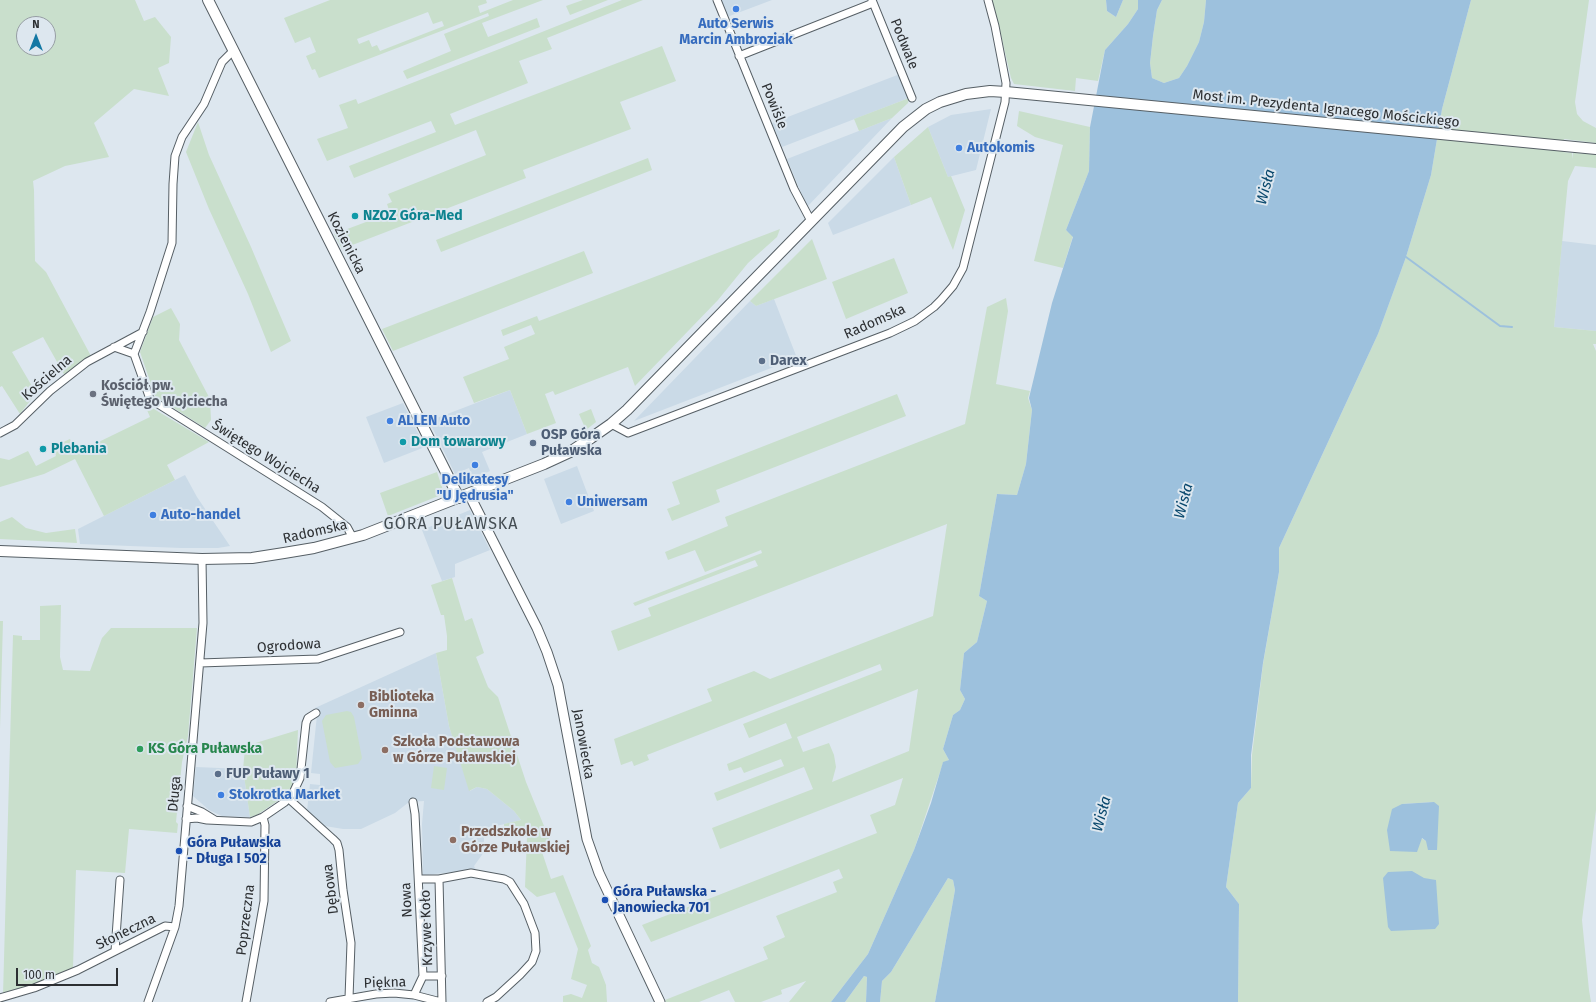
<!DOCTYPE html>
<html>
<head>
<meta charset="utf-8">
<style>
	body { margin:0 }
	#map { position:relative; width:1596px; height:1002px; overflow:hidden; background:#dde7ef; font-family:"Fira Sans",sans-serif }
	canvas { display:block }
	.north { position:absolute; left:16px; top:16px; width:40px; height:40px; box-sizing:border-box; background:#dde7ef; border:1px solid #969da3; border-radius:50%; rotate:0deg; font-size:11px; font-weight:700; line-height:16px; text-align:center; color:#2c2f32 }
	.north::after { content:''; display:block; margin:auto; width:14px; height:18px; background:#1378a4; clip-path:polygon(50% 0,100% 100%,50% 72%,0 100%) }
	.scale { position:absolute; left:16px; top:968px; width:102px; height:18px; box-sizing:border-box; border:2px solid #2c2f32; border-top:0; padding-left:5px; font-size:12px; line-height:14px; white-space:nowrap; color:#2c2f32; -webkit-text-stroke:3px #dde7ef; paint-order:stroke }
</style>
</head>
<body>
<div id="map">
<canvas width="1596" height="1002"></canvas>
<div class="north">N</div>
<div class="scale">100 m</div>
</div>
<script>
const ctx = document.querySelector('canvas').getContext('2d');
ctx.lineJoin = 'round';
function fill(path, color) { ctx.fillStyle = color; ctx.fill(path, 'evenodd'); }
const toPath = rows => new Path2D(rows.map(r => 'M' + r).join(''));
function trace(path, color, width, dash) { ctx.strokeStyle = color; ctx.lineWidth = width; ctx.lineCap = dash ? 'butt' : 'round'; ctx.setLineDash(dash || []); ctx.stroke(path); }
function write(font, color, halo, rows, align = 'center') {
  ctx.font = font + ' "Fira Sans",sans-serif'; ctx.lineWidth = 4; ctx.setLineDash([]); ctx.textBaseline = 'middle'; ctx.strokeStyle = halo; ctx.fillStyle = color; for (const [text, x, y, turn = 0] of rows) {
    ctx.save(); ctx.translate(x, y); ctx.rotate((+turn || 0) * Math.PI / 180); ctx.textAlign = isNaN(turn) ? turn : align; if (halo) ctx.strokeText(text, 0, 0); ctx.fillText(text, 0, 0); ctx.restore();
  }
}
fill(toPath([
	[720,0,772,0,727,17],
	[900,74,909,98,782,147,772,123],
	[991,109,976,170,948,177,928,127,951,115],
	[892,118,807,207,787,159],
	[894,157,911,205,833,235,828,223],
	[1562,241,1596,245,1596,331,1554,327],
	[774,299,797,358,634,421,750,301,756,306],
	[510,390,527,434,482,452,490,471,473,479,469,468,455,474,429,421],
	[403,403,425,447,384,463,366,417],
	[577,466,594,511,561,524,544,479],
	[185,475,197,497,230,546,218,548,181,548,80,544,78,529],
	[470,510,490,550,455,564,455,577,442,581,422,530],
	[436,653,449,726,470,791,477,787,487,789,514,811,521,820,484,829,484,852,474,866,476,870,423,875,422,824,424,801,409,802,395,813,361,829,343,829,325,826,307,811,310,784,320,785,320,774,311,773,317,715,315,708],
	[196,767,243,769,250,817,222,816,209,810,193,796]
]), '#cadae7');
fill(toPath([
	[0,0,135,0,144,21,155,17,171,37,169,63,158,68,169,96,134,89,94,123,109,157,65,166,33,181,34,190,35,261,46,272,91,356,78,364,65,376,43,337,12,352,36,393,20,414,2,386,0,387],
	[24,24,48,24,48,48,24,48],
	[330,0,486,0,487,3,478,6,480,13,513,0,543,0,482,23,488,37,537,18,540,27,407,79,403,71,451,51,444,34,489,16,488,13,319,78,315,69,312,70,306,56,316,52,310,37,295,43,284,18],
	[428,12,433,24,442,21,444,26,380,51,377,45,372,47,369,40,359,44,357,39],
	[583,0,608,0,570,15,566,6],
	[622,0,643,0,547,38,552,49,519,61,528,83,450,114,455,125,662,46,676,81,620,102,631,129,523,170,526,178,342,249,334,234,390,213,387,204,392,202,388,194,486,155,476,130,354,178,349,166,436,132,431,121,327,161,317,139,348,128,339,105,356,99,358,104,502,48],
	[991,0,1106,0,1107,11,1116,17,1123,0,1138,0,1138,9,1128,24,1105,50,1098,81,1076,78,1075,91,1014,84,1011,78,997,18],
	[1162,0,1206,0,1204,22,1199,42,1187,66,1179,78,1164,83,1152,78,1150,63,1153,36,1157,10],
	[1471,0,1589,0,1575,102,1577,114,1583,121,1596,128,1596,143,1564,139,1563,152,1572,153,1572,159,1573,153,1596,154,1596,168,1575,166,1568,181,1554,327,1596,331,1596,344,1593,344,1596,351,1596,810,1582,920,1589,990,1591,1002,1238,1002,1239,904,1226,887,1238,803,1251,788,1252,755,1263,664,1279,572,1279,548,1378,334,1406,257,1431,175,1442,109],
	[1434,802,1426,841,1421,838,1402,804],
	[909,98,908,103,892,118,859,131,854,119],
	[1019,111,1090,127,1089,171,1066,230,1073,236,1063,268,1034,261,1063,145,1035,137,1017,126],
	[198,122,209,155,251,247,291,341,271,352,248,294,209,209,186,152],
	[928,127,948,177,951,176,965,210,953,250,931,197,911,205,894,157],
	[648,158,652,170,441,252,436,240],
	[780,229,777,237,748,263,718,300,635,386,628,367,555,395,553,391,545,394,556,423,527,434,510,390,474,403,463,377,509,359,504,347,535,334,531,325,503,336,501,330,537,316,539,321],
	[812,239,827,279,756,306,750,301],
	[584,251,593,273,393,351,382,329],
	[894,258,908,293,846,319,832,282],
	[1006,298,1008,311,996,384,1030,391,1028,398,1032,410,1026,464,1017,495,997,494,979,596,987,601,977,642,964,653,960,690,965,699,960,710,953,715,943,749,949,760,943,763,914,850,868,954,831,1002,789,1002,806,981,781,990,782,994,761,1002,735,1002,729,990,699,1002,666,1002,665,1000,768,959,763,947,785,937,776,916,837,892,833,882,843,878,839,869,651,942,642,925,877,833,870,815,895,805,903,778,720,849,712,828,813,789,804,767,717,801,714,793,784,766,781,759,744,773,741,767,729,771,727,764,792,738,786,723,749,738,743,724,882,670,880,664,647,755,649,760,634,766,632,761,621,765,614,739,712,701,707,689,754,671,770,679,933,616,947,524,618,651,611,631,651,616,648,608,758,566,755,560,635,606,633,603,762,553,761,550,705,572,695,550,668,560,665,552,728,526,725,517,965,424,987,307],
	[918,689,909,751,832,782,836,767,834,755,829,743,803,752,797,737],
	[171,308,180,324,179,340,210,399,211,420,205,428,155,396,140,352,153,317],
	[897,394,906,416,716,490,720,502,672,521,667,509,680,504,672,482],
	[144,403,209,442,167,465,175,480,104,516,75,459,44,474,0,487,0,458,9,460,28,451,36,466,56,456,52,447,70,439,76,453,150,417],
	[591,409,596,422,586,430,579,414],
	[437,472,443,490,441,495,388,516,380,493],
	[12,517,26,528,46,533,75,529,77,543,0,539,0,522],
	[452,578,465,621,472,618,484,653,476,657,488,687,498,697,526,782,553,848,542,852,551,879,563,875,591,946,588,950,592,963,599,967,606,985,607,1002,563,1002,563,996,571,994,582,998,587,985,571,979,578,949,555,892,537,897,525,887,527,837,504,836,504,824,521,820,514,811,487,789,477,787,469,791,449,726,436,653,447,650,447,636,444,615,441,615,431,585],
	[61,605,60,657,63,670,90,671,102,638,111,628,197,628,188,736,182,762,176,822,178,824,177,833,129,829,125,873,76,870,73,968,51,978,3,995,13,635,22,636,22,640,40,640,40,606],
	[0,621,3,621,0,729],
	[347,711,351,712,354,717,362,758,358,764,335,768,330,762,322,721,326,715],
	[298,730,296,777,292,786,279,800,257,815,250,817,243,769,245,749,249,745],
	[434,766,447,768,444,790,431,788],
	[948,878,953,880,955,890,935,1002,880,1002,882,981,891,972],
	[864,976,867,977,866,1002,845,1002]
]), '#c9dfcc');
fill(toPath([
	[1106,0,1123,0,1116,17,1107,11],
	[1138,0,1162,0,1157,10,1153,36,1150,63,1152,78,1164,83,1179,78,1187,66,1199,42,1204,22,1206,0,1471,0,1442,109,1431,175,1406,257,1378,334,1279,548,1279,572,1263,663,1251,755,1251,788,1238,803,1226,887,1239,904,1238,1002,935,1002,955,890,953,880,948,878,891,972,882,981,880,1002,866,1002,867,977,864,976,845,1002,831,1002,868,954,914,850,931,803,943,762,949,760,943,749,953,715,960,710,965,699,960,690,964,653,977,642,987,601,979,596,997,494,1017,495,1026,464,1032,410,1029,398,1052,303,1073,237,1066,230,1089,171,1090,127,1105,50,1128,24,1138,9],
	[1434,802,1439,806,1437,850,1428,850,1426,841,1422,838,1417,852,1390,851,1387,830,1392,809,1402,804],
	[1412,871,1424,878,1436,880,1439,924,1435,929,1391,931,1388,927,1383,878,1388,872]
]), '#9dc1dd');
trace(toPath([
	[1406,257,1500,326,1512,327]
]), '#9dc1dd', 2);
const minor = toPath([
	[717,0,794,189,811,221],
	[872,0,912,98],
	[233,51,222,62,204,104,182,137,175,156,173,184,172,243,150,312,134,354,150,399,322,507,347,527,353,538],
	[739,56,873,3],
	[114,347,134,354],
	[611,424,628,433,890,333,915,321,934,307,941,300,953,286,963,268,1005,102,1006,83,995,26,988,0],
	[0,433,15,425,50,391,87,362,143,332],
	[200,663,318,659,400,632],
	[289,799,333,839,337,843,339,850,343,890,351,943,349,998],
	[413,802,415,814,423,976,414,995],
	[187,806,202,812,215,820],
	[186,819,197,818,207,820,251,822,263,817,285,802,293,793,300,778,306,723,308,718,316,713],
	[419,879,439,879,471,873,504,879,510,882,524,904,535,933,536,951,532,962,520,975,496,997,487,1002],
	[439,879,442,1002],
	[115,951,120,880],
	[423,976,442,976],
	[0,998,34,988,78,970,165,926,175,927],
	[148,1002,175,927,179,906,203,623,202,559],
	[246,1002,264,901,265,825,263,817],
	[330,1002,376,994,394,993,414,995,441,1002]
]);
const tertiary = toPath([
	[469,494,537,628,547,652,558,685,587,839,599,873,660,1002]
]);
const secondary = toPath([
	[208,0,459,498],
	[0,551,202,559,252,558,284,553,314,548,363,535,544,464,570,452,591,438,611,424,627,410,903,127,926,109,940,102,966,94,990,91,1006,92,1596,149]
]);
trace(minor, '#565f65', 9);
trace(tertiary, '#565f65', 11);
trace(secondary, '#565f65', 12);
trace(minor, '#fff', 7);
trace(tertiary, '#fff', 9);
trace(secondary, '#fff', 10);
for (const [x, y, r, color] of [
	[736,9,4,"#3f7fe0"],
	[959,148,4,"#3f7fe0"],
	[355,216,4,"#0f9aa8"],
	[762,361,4,"#5c6f8a"],
	[93,394,4,"#6b7280"],
	[390,421,4,"#3f7fe0"],
	[403,442,4,"#0f9aa8"],
	[533,443,4,"#5c6f8a"],
	[43,449,4,"#0f9aa8"],
	[475,465,4,"#3f7fe0"],
	[569,502,4,"#3f7fe0"],
	[153,515,4,"#3f7fe0"],
	[361,705,4,"#8d6e63"],
	[140,749,4,"#2e9e5b"],
	[385,750,4,"#8d6e63"],
	[218,774,4,"#5c6f8a"],
	[221,795,4,"#3f7fe0"],
	[453,840,4,"#8d6e63"],
	[179,851,4,"#1a4fb4"],
	[605,900,4,"#1a4fb4"]
]) { const dot = new Path2D(); dot.arc(x, y, r, 0, 2 * Math.PI); ctx.fillStyle = color; ctx.fill(dot); trace(dot, '#dde7ef', 1.5); }
write('bold 14px', '#366cbe', '#dde7ef', [
	["Auto Serwis",736,24,"center"],
	["Marcin Ambroziak",736,40,"center"],
	["Autokomis",967,148],
	["ALLEN Auto",398,421],
	["Delikatesy",475,480,"center"],
	["\"U Jędrusia\"",475,496,"center"],
	["Uniwersam",577,502],
	["Auto-handel",161,515],
	["Stokrotka Market",229,795]
], 'left');
write('14px', '#2c2f32', '#dde7ef', [
	["Podwale",904,44,68],
	["Powiśle",774,106,68],
	["Most im. Prezydenta Ignacego Mościckiego",1326,109,6],
	["Kozienicka",346,243,63],
	["Radomska",875,322,-24],
	["Kościelna",47,378,-41],
	["Świętego Wojciecha",266,457,32],
	["Radomska",315,532,-13],
	["Ogrodowa",289,646,-4],
	["Janowiecka",583,744,80],
	["Długa",175,794,-85],
	["Dębowa",331,889,-97],
	["Nowa",407,900,-93],
	["Poprzeczna",246,920,-83],
	["Krzywe Koło",427,928,-92],
	["Słoneczna",126,932,-26],
	["Piękna",385,983,-2]
]);
write('bold 14px', '#0d838f', '#dde7ef', [
	["NZOZ Góra-Med",363,216],
	["Dom towarowy",411,442],
	["Plebania",51,449]
], 'left');
write('bold 14px', '#4e5e75', '#dde7ef', [
	["Darex",770,361],
	["OSP Góra",541,435],
	["Puławska",541,451],
	["FUP Puławy 1",226,774]
], 'left');
write('bold 14px', '#5b616d', '#dde7ef', [
	["Kościół pw.",101,386],
	["Świętego Wojciecha",101,402]
], 'left');
write('bold 14px', '#785e54', '#dde7ef', [
	["Biblioteka",369,697],
	["Gminna",369,713],
	["Szkoła Podstawowa",393,742],
	["w Górze Puławskiej",393,758],
	["Przedszkole w",461,832],
	["Górze Puławskiej",461,848]
], 'left');
write('bold 14px', '#27864d', '#dde7ef', [
	["KS Góra Puławska",148,749]
], 'left');
write('bold 14px', '#164399', '#dde7ef', [
	["Góra Puławska",187,843],
	["- Długa I 502",187,859],
	["Góra Puławska -",613,892],
	["Janowiecka 701",613,908]
], 'left');
write('italic 15px', '#09486d', '#dde7ef', [
	["Wisła",1266,187,-75],
	["Wisła",1184,501,-75],
	["Wisła",1102,814,-75]
]);
ctx.letterSpacing = '1px';
write('16px', '#444d53', '#dde7ef', [
	["GÓRA PUŁAWSKA",451,525]
]);
ctx.letterSpacing = '0px';
</script>
</body>
</html>
